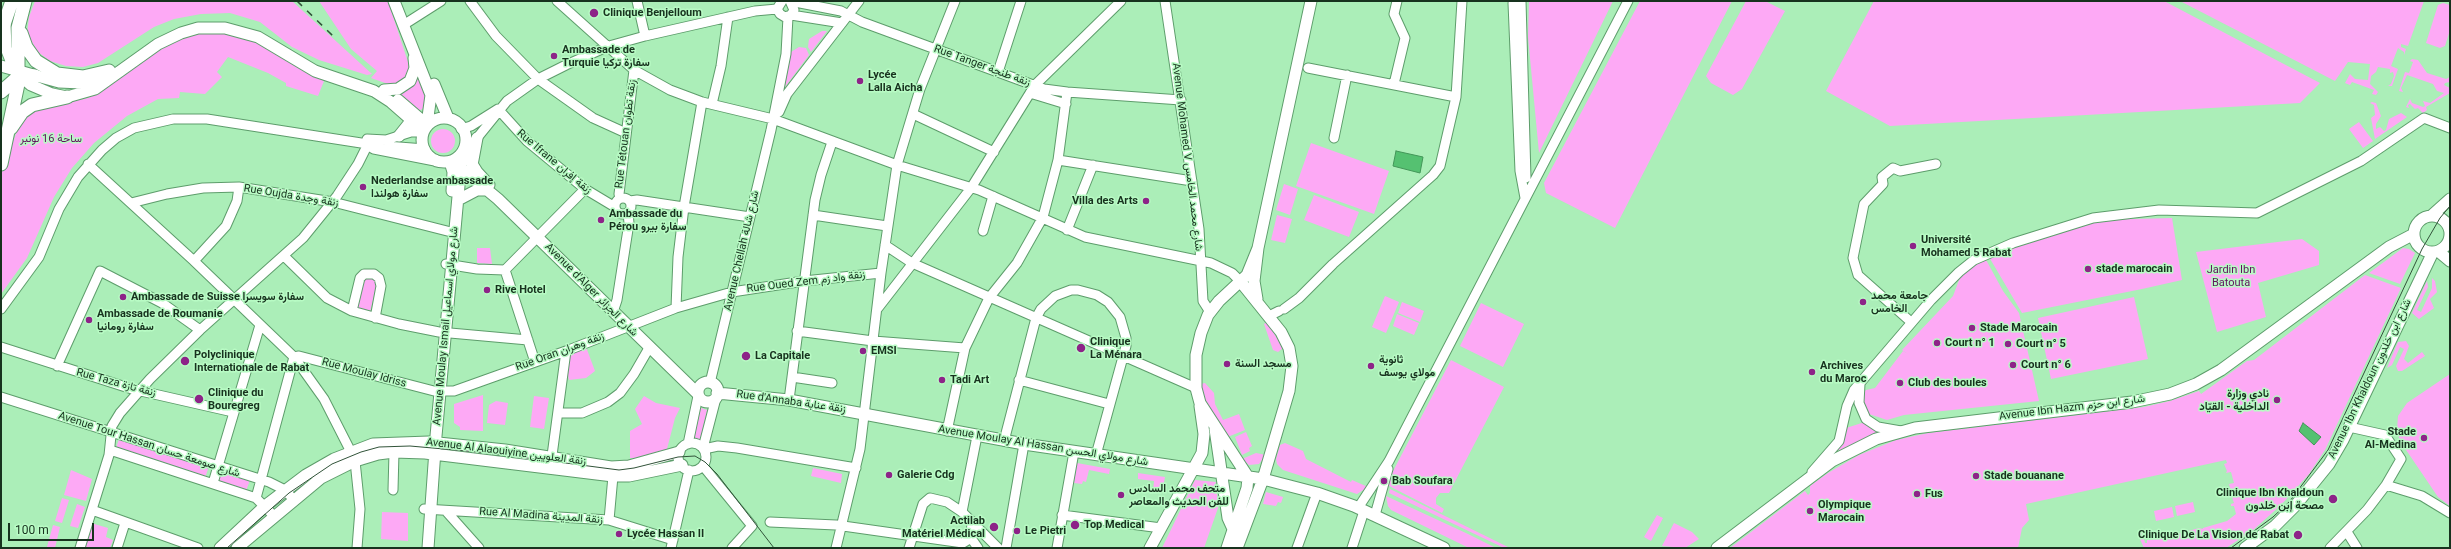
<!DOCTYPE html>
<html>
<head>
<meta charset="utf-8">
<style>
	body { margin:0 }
	#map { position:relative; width:2451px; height:549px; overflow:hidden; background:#abeeb8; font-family:Roboto,sans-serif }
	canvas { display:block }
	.frame { position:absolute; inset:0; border:2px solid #17321e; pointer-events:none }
	.scale { position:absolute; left:8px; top:523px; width:86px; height:18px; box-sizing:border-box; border:2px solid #17321e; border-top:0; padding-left:5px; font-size:12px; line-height:14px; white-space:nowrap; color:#17321e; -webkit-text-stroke:3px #b8fbc4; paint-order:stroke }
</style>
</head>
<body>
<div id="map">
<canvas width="2451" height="549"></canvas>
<div class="frame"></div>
<div class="scale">100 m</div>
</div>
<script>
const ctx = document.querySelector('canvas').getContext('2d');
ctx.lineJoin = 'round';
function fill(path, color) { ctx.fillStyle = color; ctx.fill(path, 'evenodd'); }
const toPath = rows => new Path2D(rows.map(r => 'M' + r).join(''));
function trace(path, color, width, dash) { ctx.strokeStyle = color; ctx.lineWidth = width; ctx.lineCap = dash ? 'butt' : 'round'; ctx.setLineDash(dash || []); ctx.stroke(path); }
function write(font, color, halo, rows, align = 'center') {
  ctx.font = font + ' Roboto,Vazirmatn,sans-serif'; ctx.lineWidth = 3; ctx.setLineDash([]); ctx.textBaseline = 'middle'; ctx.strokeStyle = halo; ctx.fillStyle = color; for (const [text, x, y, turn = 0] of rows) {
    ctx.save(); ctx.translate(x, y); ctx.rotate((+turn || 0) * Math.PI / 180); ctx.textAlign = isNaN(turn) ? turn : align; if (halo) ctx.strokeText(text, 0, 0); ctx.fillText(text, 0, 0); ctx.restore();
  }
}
fill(toPath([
	[35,1,292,1,372,74,367,75,319,60,292,47,260,22,230,13,201,14,174,19,154,27,98,63,83,67,66,66,50,61,38,52,27,34,29,17],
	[319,1,388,1,408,62,409,70,403,80,396,84,388,84,371,78,377,71,351,49],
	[1529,1,1613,1,1539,153,1528,37],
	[1640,1,1732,1,1615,228,1546,193,1544,183],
	[1746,1,1765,1,1785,11,1742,89,1733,95,1711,83,1706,76],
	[1874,1,2164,1,2320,83,2300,103,1890,126,1826,91],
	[2180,1,2424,1,2408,46,2401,44,2401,47,2406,49,2404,55,2404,52,2398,48,2391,66,2398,69,2392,86,2388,86,2391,84,2394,76,2393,72,2390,73,2390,69,2378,67,2376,72,2371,76,2370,84,2378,92,2376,95,2372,94,2374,90,2352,82,2350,85,2345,83,2350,74,2355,79,2368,80,2370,64,2348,62,2335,81],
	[2443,3,2450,5,2450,30,2445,46,2440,48,2426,43,2438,5],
	[214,31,249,38,324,81,318,96,286,86,286,83,268,73,228,57,217,72,222,77,205,94,180,92,179,98,158,99,127,116,94,143,72,168,54,197,27,258,1,294,1,174,20,123,29,111,88,98,171,42,196,33],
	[822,31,827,31,811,52,808,47,809,39],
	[799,47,806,48,809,55,785,87,791,52],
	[2412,59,2418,60,2427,73,2446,79,2450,77,2450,82,2445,83,2444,85,2450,88,2450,93,2426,107,2427,110,2423,113,2418,108,2415,109,2410,104,2408,105,2409,108,2406,107,2410,99,2412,103,2423,107,2425,106,2423,101,2430,103,2444,93,2437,91,2433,84,2407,75,2401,88,2403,92,2399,91,2405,72,2409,73,2413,62,2410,61],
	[418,74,426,91,425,107,419,111,395,93],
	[2372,102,2376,103,2381,116,2376,124,2376,129,2380,127,2384,131,2386,130,2389,119,2401,113,2407,117,2375,139,2371,118,2375,115,2374,105,2370,103],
	[2359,122,2373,141,2363,148,2349,129],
	'431 141a12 12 0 1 1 24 0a12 12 0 1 1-24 0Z',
	[1311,143,1389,171,1374,214,1296,186],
	[1284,184,1298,189,1290,215,1276,210],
	[1314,195,1359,212,1349,237,1304,220],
	[1277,215,1292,219,1285,243,1271,240],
	[2172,218,2182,280,2142,289,2022,313,1989,257,2055,232,2096,220],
	[2302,239,2319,251,2319,265,2258,283,2266,317,2217,332,2196,252],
	[477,248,490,248,492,264,477,263],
	[2403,248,2409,249,2415,253,2400,284,2369,273],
	[1985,258,2003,291,2019,313,2039,401,1904,415,1887,420,1869,414,1864,404,1863,393,1866,390,1875,388,1903,351,1908,354,1902,350,1953,296,1961,275],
	[2365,275,2401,288,2325,450,2309,474,2281,505,2252,531,2226,548,2144,548,2139,537,2142,531,2145,543,2147,543,2147,540,2160,539,2199,528,2203,529,2203,528,2227,521,2236,514,2234,506,2231,506,2231,504,2234,503,2232,497,2229,497,2229,495,2232,494,2229,484,2234,483,2231,472,2226,473,2227,471,2224,464,2227,463,2226,460,2026,504,2029,520,2022,528,2018,548,1730,548,1805,491,1808,495,1810,493,1810,486,1828,473,1859,455,1896,440,1928,433,2144,407,2170,401,2199,391,2201,394,2247,361,2254,360],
	[372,276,377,283,370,312,356,309,362,279],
	[2432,278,2435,281,2437,292,2430,299,2434,308,2419,319,2412,313,2427,281,2428,287,2417,310,2421,312,2432,288],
	[1385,296,1399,302,1386,333,1372,327],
	[2134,297,2148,359,2051,379,2038,318],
	[1402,302,1424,311,1420,322,1398,313],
	[1481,303,1524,324,1503,367,1460,346],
	[1397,314,1419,323,1414,335,1393,326],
	[1267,322,1283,348,1278,352,1273,350,1264,324],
	[2406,341,2409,346,2404,359,2408,363,2422,352,2425,356,2402,371,2398,371,2396,366,2404,349,2400,347,2392,365,2387,368,2398,342],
	[586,347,595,371,586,378,569,380,565,360,569,355],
	[1451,360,1504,387,1449,493,1440,493,1436,498,1436,504,1444,509,1442,513,1389,486,1390,477],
	[2450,374,2450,506,2438,497,2400,441,2397,430,2398,416,2407,403],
	[1205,383,1214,393,1215,404,1223,420,1239,414,1245,430,1225,438,1207,409,1200,384],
	[483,395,483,431,460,430,460,427,454,423,454,404],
	[534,396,549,398,544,429,530,427],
	[644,396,656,403,680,408,675,418,667,449,645,458,630,458,630,431,642,424,635,409],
	[496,401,508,403,505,425,487,423,489,405],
	[701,408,707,410,700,440,694,439],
	[1865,422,1882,431,1840,452,1837,448,1846,428],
	[1246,432,1252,446,1249,448,1250,451,1242,455,1235,437],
	[119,439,209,466,205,478,115,451],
	[1285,443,1303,451,1306,459,1351,482,1352,480,1368,487,1357,494,1283,470,1277,464,1276,459,1280,445],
	[1256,453,1266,455,1259,464,1249,465,1242,459],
	[1077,463,1110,469,1109,474,1089,470,1086,482,1083,481,1082,484,1074,483],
	[813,468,842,474,841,483,811,476],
	[71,470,92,479,86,501,64,495],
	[221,472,250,480,246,491,217,481],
	[1138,473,1165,477,1162,493,1153,492,1154,481,1138,479],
	[1195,480,1216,482,1213,489,1217,493,1218,508,1204,548,1162,548],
	[1390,489,1443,515,1510,548,1504,548,1389,493],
	[1266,492,1283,497,1281,503,1278,502,1276,506,1263,504],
	[1386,496,1468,534,1496,548,1469,548,1391,510,1388,506],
	[62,498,69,500,62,523,55,521],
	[2193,502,2195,512,2177,516,2175,506],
	[77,504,85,507,78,528,70,526],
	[2172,507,2174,517,2156,521,2154,511],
	[382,512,408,513,408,541,381,539],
	[1657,515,1663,518,1651,541,1644,537],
	[91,523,108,528,106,537,113,540,110,548,83,548],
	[1674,523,1692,532,1699,539,1685,548,1662,546],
	[53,525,60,527,55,548,51,548,47,547]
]), '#fda9f5');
const water = toPath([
	[1396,151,1423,157,1420,173,1393,166,1396,151],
	[2303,423,2321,437,2314,445,2299,431,2303,423]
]);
fill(water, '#55c171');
trace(water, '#429658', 1);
const minor = toPath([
	[470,1,496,36,538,79,593,118,626,133],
	[557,1,634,70,670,90,702,102,773,119,897,165,979,190,1085,237,1211,263,1232,273,1240,281],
	[637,1,645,36],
	[782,1,777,9,780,14,785,17,791,15,794,10,790,1],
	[790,1,841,11,862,22,1044,89,1067,92,1181,100],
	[1165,1,1199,229,1203,301,1210,312],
	[1521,1,1526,178],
	[1513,3,1520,171,1525,198],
	[791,15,842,23],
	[408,22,441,1],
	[1308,68,1456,97],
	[998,72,1021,1],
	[1394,84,1405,38,1394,14,1397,1],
	[1030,93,1066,104],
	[712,104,721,66,728,17],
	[498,109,527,141,585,189,615,207],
	[779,112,787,94,859,1],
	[913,114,994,152],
	[461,129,471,126,498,109],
	[1334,138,1347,75],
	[367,139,386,140,411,132,422,132],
	[386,146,425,149],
	[464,150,473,143,507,101,538,79,566,65,609,46,645,36,755,11,777,9],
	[1058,160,1192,181],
	[88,164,194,261,294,357,324,399,351,452],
	'615 206a8 8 0 1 1 16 0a8 8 0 1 1-16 0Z',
	[620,198,619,194,634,70],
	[630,201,637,200,750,217],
	[131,203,167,194,203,188,239,187,333,202,455,233],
	[813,215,887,226],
	[1067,230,1093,165],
	[983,231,993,196],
	[885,245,912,263,1196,388],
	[284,256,327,298,352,311,399,324,439,332,528,340],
	[194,261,226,226,237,201,239,187],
	[446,264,477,269,505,270],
	[505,270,585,189],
	[505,270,535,362],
	[676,308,678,257,684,207,702,102],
	[878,308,971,188,1035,85,1121,1],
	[1,309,39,257,59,209,78,177,102,150,116,138,134,128,173,119,207,119,374,145],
	[1284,309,1299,298,1333,264,1433,175,1440,166,1456,97,1462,1],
	[352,311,360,278,364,274,374,274,379,278,381,286,375,318],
	[613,312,617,300,629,223,628,213],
	[1269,316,1279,311],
	[1911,322,1858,275,1853,258,1864,204,1883,184,1882,177,1893,168,1900,171,1936,164],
	[797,331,873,341,965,348],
	[1,347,132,389,233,412],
	[57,366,100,271,162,303,200,330],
	[792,377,832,383],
	[1019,380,1109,404],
	[710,383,771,130,786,54,788,17],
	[1860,384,1859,403,1866,419,1878,427,1901,431],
	[1,397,269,482,285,490,293,499],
	[789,400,815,200,821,175,832,142],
	[558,413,582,413,608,402,620,393,634,374,649,348],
	[947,431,965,348,989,298,1017,263,1043,217,1058,160,1067,92],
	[1004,441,1036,318,1041,309,1055,296,1071,290,1078,290,1097,295,1108,302,1120,317,1126,338,1126,346,1096,455],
	'678 457a14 14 0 1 1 28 0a14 14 0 1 1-28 0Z',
	[688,444,698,396],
	[703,448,716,398],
	[704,449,718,446,737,448,856,468],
	[110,450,256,498,274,516],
	[355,461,360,509,357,548],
	[551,463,566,351],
	[703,466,752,526,732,548],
	[1812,472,1839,441,1847,406,1854,390,1931,300,1959,272,1974,260,2013,243,2093,218,2159,210,2257,213,2361,161,2424,118,2450,128],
	[213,483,260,325],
	[2386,485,2422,496,2450,513],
	[393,490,394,452],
	[256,498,294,357,299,356,434,391,454,391,566,351,676,308,732,292,804,281,881,273],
	[1358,508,1389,461,1628,1],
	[424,509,609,520,673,540],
	[92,510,198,548],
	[446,511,479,548],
	[962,512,977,436],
	[1062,515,1161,528],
	[1375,515,1388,469],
	[609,520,613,476],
	[770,522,836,525,963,543,971,538,972,521],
	[2347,532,2357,548],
	[971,538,978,548],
	[80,548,109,455,112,426,120,413,150,379,200,330,303,238,337,196,358,164,370,140],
	[117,548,125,523],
	[671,548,689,470],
	[836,548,860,449,881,273,897,165,920,89,955,1],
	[909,548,923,504,930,498,947,502,962,512,998,548],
	[1006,548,1024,444],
	[1057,548,1074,452],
	[1297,548,1317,493],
	[1352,548,1364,511],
	[2330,548,2367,510,2386,485,2401,459,2385,435,2349,427]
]);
const major = toPath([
	[394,1,431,95,427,124],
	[5,24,6,48,15,71,31,85,52,94,67,97,95,89,158,44,181,33,198,28,225,28,258,37,315,71,374,91,391,102,423,130],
	[1,66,59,82,82,83,96,80],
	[434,84,448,118],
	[384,90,398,89,410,81,415,68,414,58],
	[398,100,426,124],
	'422 140a22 22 0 1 1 44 0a22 22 0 1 1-44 0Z',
	[399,136,411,121],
	[367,144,374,148,435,160],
	[464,151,477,172,489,185],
	[450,162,453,172,452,191],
	[472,165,477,138],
	[458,166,498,199,698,394],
	[458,200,477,190,485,190],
	[2431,216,2450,199],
	'2414 234a18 18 0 1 1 36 0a18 18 0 1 1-36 0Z',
	[2438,251,2450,261],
	[1257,299,1254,281,1258,248,1311,1],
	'698 392a10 10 0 1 1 20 0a10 10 0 1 1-20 0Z',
	[717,393,789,400,1024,444,1263,479,1317,493,1354,506,1444,548],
	[1215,429,1228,518,1233,529],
	[220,548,265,506,306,475,334,459,373,444,429,442,505,450,611,467,629,466,679,452],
	[237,548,321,478,355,461,378,454,394,452,425,453,613,476,629,476,682,465],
	[428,548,436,436,462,153],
	[1150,548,1202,453,1204,434,1200,406],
	[1227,548,1247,488,1248,477,1200,403,1196,388,1196,355,1201,333,1208,315,1219,301,1247,275,1258,248],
	[1237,548,1263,479,1289,391,1292,366,1289,348,1281,332,1240,281],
	[1717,548,1832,461,1876,439,1915,428,2132,402,2170,394,2196,384,2221,370,2389,247,2414,234],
	[2245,548,2275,526,2295,506,2329,464,2343,440,2433,252]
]);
const highway = toPath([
	[1,33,12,1],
	[21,33,26,47,36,61,57,74,83,77,109,71],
	[1,92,19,76,35,76],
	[11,128,22,112,32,105,67,97],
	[1,164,18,84,18,28,25,1]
]);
trace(minor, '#5d9d6b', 11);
trace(major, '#5d9d6b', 13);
trace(highway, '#5d9d6b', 15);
trace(minor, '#fff', 9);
trace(major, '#fff', 11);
trace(highway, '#fff', 13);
trace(toPath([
	[227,548,289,493,332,464,361,452,379,447,410,446,489,453,619,470,634,468,678,457,695,456,705,462,717,474,774,548],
	[2231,548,2273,517,2290,501,2328,450,2422,249,2440,218,2450,206]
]), '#315339', 1);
trace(toPath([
	[297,1,333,36]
]), '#315339', 1.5, [7, 7]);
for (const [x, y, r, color] of [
	[594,13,5,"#8d2388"],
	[554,56,4,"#8d2388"],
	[860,81,4,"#8d2388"],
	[363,187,4,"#8d2388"],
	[1146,201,4,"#8d2388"],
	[601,220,4,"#8d2388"],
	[1913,246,4,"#8d2388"],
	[2088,269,4,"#8d2388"],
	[487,290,4,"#8d2388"],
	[123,297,4,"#8d2388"],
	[1863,302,4,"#8d2388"],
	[89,320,4,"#8d2388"],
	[1972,328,4,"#8d2388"],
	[1937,343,4,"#8d2388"],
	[2008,344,4,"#8d2388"],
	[1081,348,5,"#8d2388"],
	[863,351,4,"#8d2388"],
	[746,356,5,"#8d2388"],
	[185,361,5,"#8d2388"],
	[1227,364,4,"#8d2388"],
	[2013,365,4,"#8d2388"],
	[1371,366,4,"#8d2388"],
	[1812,372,4,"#8d2388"],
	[942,380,4,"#8d2388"],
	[1900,383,4,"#8d2388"],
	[199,399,5,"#8d2388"],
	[2277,400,4,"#8d2388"],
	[2424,438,4,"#8d2388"],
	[889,475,4,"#8d2388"],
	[1976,476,4,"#8d2388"],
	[1384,481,4,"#8d2388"],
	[1917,494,4,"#8d2388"],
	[1121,495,4,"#8d2388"],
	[2333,499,5,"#8d2388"],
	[1810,511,4,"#8d2388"],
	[1075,525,5,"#8d2388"],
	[994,527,5,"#8d2388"],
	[1017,531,4,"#8d2388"],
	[619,534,4,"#8d2388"],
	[2298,535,5,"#8d2388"]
]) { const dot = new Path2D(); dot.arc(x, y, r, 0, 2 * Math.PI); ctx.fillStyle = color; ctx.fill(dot); trace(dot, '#b8fbc4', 1.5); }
write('bold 11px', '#17321e', '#b8fbc4', [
	["Clinique Benjelloum",603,13],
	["Ambassade de",562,50],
	["Turquie سفارة تركيا",562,63],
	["Lycée",868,75],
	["Lalla Aicha",868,88],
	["Nederlandse ambassade",371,181],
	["سفارة هولندا",371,194],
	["Villa des Arts",1138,201,"right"],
	["Ambassade du",609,214],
	["Pérou سفارة بيرو",609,227],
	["Université",1921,240],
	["Mohamed 5 Rabat",1921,253],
	["stade marocain",2096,269],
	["Rive Hotel",495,290],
	["جامعة محمد",1871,296],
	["الخامس",1871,309],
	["Ambassade de Suisse سفارة سويسرا",131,297],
	["Ambassade de Roumanie",97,314],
	["سفارة رومانيا",97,327],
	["Stade Marocain",1980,328],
	["Clinique",1090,342],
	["La Ménara",1090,355],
	["Court n° 1",1945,343],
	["Court n° 5",2016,344],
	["EMSI",871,351],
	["Polyclinique",194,355],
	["Internationale de Rabat",194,368],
	["La Capitale",755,356],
	["ثانوية",1379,360],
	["مولاي يوسف",1379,373],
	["مسجد السنة",1235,364],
	["Court n° 6",2021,365],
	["Archives",1820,366],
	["du Maroc",1820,379],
	["Tadi Art",950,380],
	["Club des boules",1908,383],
	["Clinique du",208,393],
	["Bouregreg",208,406],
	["نادي وزارة",2269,394,"right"],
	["الداخلية - القيّاد",2269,407,"right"],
	["Stade",2416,432,"right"],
	["Al-Medina",2416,445,"right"],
	["Galerie Cdg",897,475],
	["Stade bouanane",1984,476],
	["Bab Soufara",1392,481],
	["متحف محمد السادس",1129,489],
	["للفن الحديث والمعاصر",1129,502],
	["Clinique Ibn Khaldoun",2324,493,"right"],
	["مصحة إبن خلدون",2324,506,"right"],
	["Fus",1925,494],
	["Olympique",1818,505],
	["Marocain",1818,518],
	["Actilab",985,521,"right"],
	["Matériel Médical",985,534,"right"],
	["Top Medical",1084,525],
	["Le Pietri",1025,531],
	["Lycée Hassan II",627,534],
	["Clinique De La Vision de Rabat",2289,535,"right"]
], 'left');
write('11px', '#17321e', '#b8fbc4', [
	["Rue Tanger زنقة طنجة",982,66,20],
	["Rue Tétouan زنقة تطوان",626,134,-83],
	["Avenue Mohamed V شارع محمد الخامس",1187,157,83],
	["Rue Ifrane زنقة إفران",554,162,40],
	["Rue Oujda زنقة وجدة",291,196,9],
	["Avenue Chellah شارع شالة",742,251,-77],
	["Rue Oued Zem زنقة واد زم",806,282,-7],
	["Avenue d'Alger شارع الجزائر",591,290,45],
	["Avenue Moulay Ismail شارع مولاي اسماعيل",446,326,-85],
	["Rue Oran زنقة وهران",560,352,-20],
	["Rue Moulay Idriss",364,373,15],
	["Avenue Ibn Khaldoun شارع ابن خلدون",2370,379,-64],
	["Rue Taza زنقة تازة",116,383,15],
	["Rue d'Annaba زنقة عنابة",791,402,8],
	["Avenue Ibn Hazm شارع ابن حزم",2072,408,-7],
	["Avenue Tour Hassan شارع صومعة حسان",149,445,18],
	["Avenue Moulay Al Hassan شارع مولاي الحسن",1043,446,9],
	["Avenue Al Alaouiyine زنقة العلويين",506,452,7],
	["Rue Al Madina زنقة المدينة",541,516,4]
]);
write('11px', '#61105e', '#b8fbc4', [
	["ساحة 16 نونبر",51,139],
	["Jardin Ibn",2231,270],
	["Batouta",2231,283]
]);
</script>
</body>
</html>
